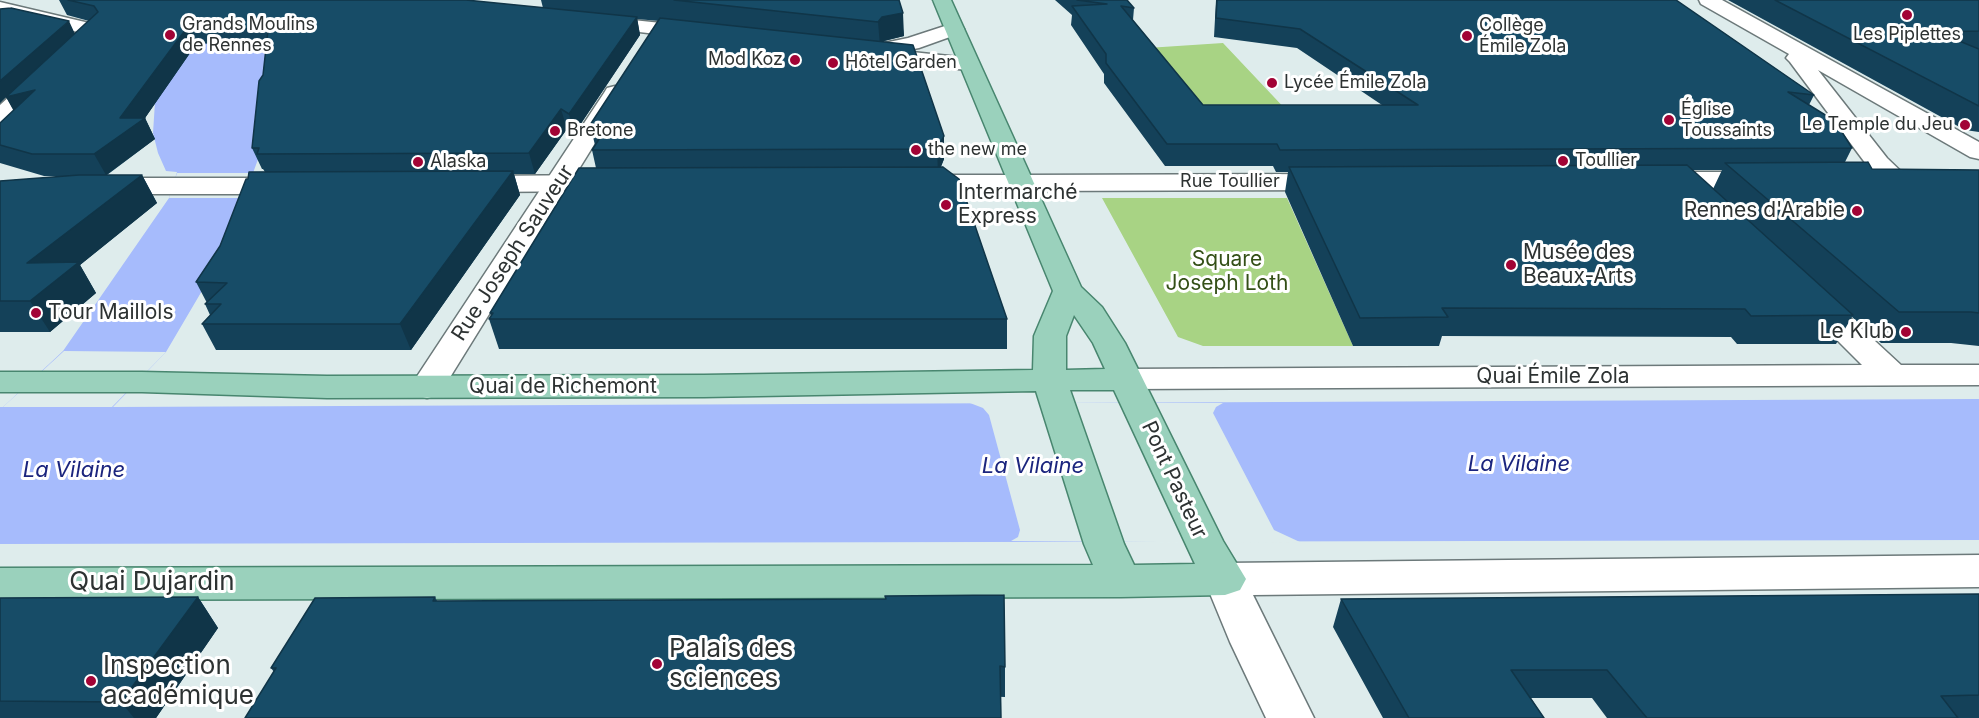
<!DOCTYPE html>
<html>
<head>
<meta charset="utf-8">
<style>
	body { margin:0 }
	canvas { display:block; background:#deecec }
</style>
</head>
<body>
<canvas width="1979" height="718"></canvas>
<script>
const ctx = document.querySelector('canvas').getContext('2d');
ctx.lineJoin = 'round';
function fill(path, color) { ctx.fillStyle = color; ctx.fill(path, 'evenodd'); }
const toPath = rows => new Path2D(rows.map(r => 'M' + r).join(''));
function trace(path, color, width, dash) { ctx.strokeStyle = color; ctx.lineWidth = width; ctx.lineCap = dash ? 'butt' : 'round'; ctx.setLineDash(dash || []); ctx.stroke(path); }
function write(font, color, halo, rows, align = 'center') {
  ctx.font = font + ' Inter,sans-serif'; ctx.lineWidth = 6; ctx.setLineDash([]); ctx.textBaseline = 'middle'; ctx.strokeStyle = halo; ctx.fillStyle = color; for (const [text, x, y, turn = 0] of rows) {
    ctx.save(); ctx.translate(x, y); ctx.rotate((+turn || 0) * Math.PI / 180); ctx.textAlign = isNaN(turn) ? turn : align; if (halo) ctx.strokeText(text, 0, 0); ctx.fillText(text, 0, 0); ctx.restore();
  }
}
fill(toPath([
	[1223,43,1290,114,1203,121,1147,48],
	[1102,198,1287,198,1353,346,1203,346,1178,337]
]), '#a8d384');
fill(toPath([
	[316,0,253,173,206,284,166,352,113,407,1979,399,1979,540,0,544,0,407,3,407,63,351,169,198,177,172,166,171,158,153,153,133,155,102,174,71,205,36]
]), '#a6bbfc');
fill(toPath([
	[177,173,253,173,239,198,169,198],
	[64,351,166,352,112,407,3,407],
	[970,403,1223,403,1216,407,1213,413,1274,530,1302,543,1011,541,1018,537,1020,530,989,415,983,408]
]), '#deecec');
const minor = toPath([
	[1699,0,1722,0,1979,142,1979,159,1970,157,1818,70,1887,158,1910,180,1906,185,1897,188,1888,185,1869,168,1790,62,1786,58,1789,54,1701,4,1699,0],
	[0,2,102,26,105,30,102,34,95,36,0,14,0,2],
	[595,16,699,27,706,29,709,33,706,37,699,39,588,26,585,22,588,18,595,16],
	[954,23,961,25,964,29,961,33,919,48,903,51,968,58,976,59,979,64,976,69,968,70,875,61,868,59,865,55,868,51,882,49,881,47,884,43,908,38,954,23],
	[45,69,53,71,56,76,53,81,8,123,0,125,0,105,37,71,45,69],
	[615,86,623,88,626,93,444,387,439,395,427,398,415,395,410,387,604,93,607,88,615,86],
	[1659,172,1763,172,1772,175,1776,180,1772,185,1763,188,1659,188,1650,185,1646,180,1650,175,1659,172],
	[1331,174,1340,176,1344,182,1340,188,1331,190,1021,191,1012,189,1008,183,1012,177,1021,175,1331,174],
	[1812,291,1823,293,1901,365,1979,365,1979,385,1127,389,1115,386,1110,379,1115,372,1127,369,1862,365,1797,300,1801,293,1812,291],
	[1979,555,1979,587,1253,595,1314,718,1266,718,1230,642,1204,579,1210,568,1225,563,1979,555]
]);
const tertiary = toPath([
	[613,175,622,177,626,183,622,189,613,191,473,192,464,190,460,184,464,178,473,176,613,175],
	[917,175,1021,175,1030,177,1034,183,1030,189,1021,191,917,191,908,189,904,183,908,177,917,175],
	[104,178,286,178,295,180,299,186,295,192,286,194,104,194,95,192,91,186,95,180,104,178]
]);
const primary = toPath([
	[933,0,951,0,1081,287,1102,307,1125,343,1223,541,1246,579,1240,590,1225,595,1121,597,0,600,0,568,1093,565,1084,544,1036,391,704,397,327,398,142,392,0,392,0,372,142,372,327,376,704,375,1033,370,1034,336,1053,291,933,0],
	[1074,315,1093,343,1105,369,1066,370,1066,336,1074,315],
	[1070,390,1114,390,1195,564,1134,565,1124,544,1070,390]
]);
trace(minor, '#6c797a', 3);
trace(tertiary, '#6c797a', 3);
trace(primary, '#48866f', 3);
fill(minor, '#fff');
fill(tertiary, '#fff');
fill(primary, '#9ad1bc');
fill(toPath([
	[59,0,466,0,543,8,541,0,899,0,904,36,884,41,883,42,944,136,944,159,941,167,1007,319,1007,349,499,349,489,319,491,316,490,313,596,168,592,150,595,145,590,125,659,21,637,19,640,35,574,134,567,129,535,174,514,174,520,195,411,350,216,350,202,324,210,315,205,304,207,303,196,282,220,246,248,179,265,172,263,169,262,169,252,148,263,75,266,48,197,43,145,118,155,139,107,175,142,175,157,203,80,265,96,293,50,332,0,332,0,181,69,176,44,176,0,163,0,123,14,110,6,97,0,103,0,9,75,34,89,21,67,15],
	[1055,0,1127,0,1134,8,1133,20,1203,105,1382,105,1297,48,1214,37,1216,0,1676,0,1814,95,1809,105,1852,148,1845,162,1872,169,1979,170,1979,346,1951,343,1881,343,1852,317,1836,344,1737,344,1731,337,1442,336,1439,346,1353,346,1285,192,1288,172,1276,172,1273,166,1165,166,1104,83,1104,74,1071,25,1072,15],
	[1692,170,1722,170,1713,189],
	[1728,0,1979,0,1979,132,1965,130],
	[1979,594,1979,718,1607,718,1592,698,1531,698,1544,718,1383,718,1333,627,1341,599],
	[198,597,218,628,156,718,0,718,0,598],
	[435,597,437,601,1005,667,1005,697,274,672,271,668]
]), '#144159');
fill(toPath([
	[903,13,904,36,884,41,880,46,878,22,882,17],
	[637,17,640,35,574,134,569,114],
	[69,21,75,34,17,117,6,97,0,103,0,81],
	[189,25,197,43,145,118,155,139,106,175,94,154],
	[561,109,567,129,535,174,529,153],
	[944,136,944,159,938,173,937,149],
	[513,171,520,195,411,350,400,324],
	[142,175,157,203,80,265,96,293,50,332,30,301,27,263],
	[198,597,218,628,156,718,134,718,121,702]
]), '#103548');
const building = toPath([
	[68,0,466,0,637,17,569,114,561,109,529,153,257,154,259,148,252,148,259,81,263,75,268,30,189,25,120,118,145,118,94,154,32,154,0,145,0,123,35,90,6,97,98,12,94,6,68,0],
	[674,0,899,0,903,13,882,17,878,22,674,0],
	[1077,0,1127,0,1134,8,1121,6,1203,105,1418,105,1300,29,1216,18,1217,0,1676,0,1814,95,1788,92,1835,121,1852,148,1280,150,1277,144,1167,144,1106,63,1106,54,1072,6,1107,4,1077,0],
	[1775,0,1979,0,1979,31,1937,32,1979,49,1979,106,1775,0],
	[11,8,69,21,0,81,0,9,11,8],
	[660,18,913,45,944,136,937,149,592,150,603,133,590,125,660,18],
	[1868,162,1872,169,1979,170,1979,313,1971,312,1899,312,1725,163,1868,162],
	[1687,165,1853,315,1751,316,1745,309,1442,308,1448,317,1360,318,1289,167,1687,165],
	[943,167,959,179,1007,319,489,319,493,313,490,313,579,168,943,167],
	[513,171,400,324,202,324,221,304,205,304,227,283,196,282,220,246,246,179,248,179,249,172,513,171],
	[79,175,142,175,27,263,79,262,30,301,0,301,0,181,79,175],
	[1979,594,1979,695,1941,696,1958,718,1647,718,1607,670,1511,670,1544,718,1409,718,1341,599,1979,594],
	[1004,595,1005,667,1000,666,1001,718,245,718,276,668,271,668,315,598,435,597,433,601,886,599,885,596,1004,595],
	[198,597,121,702,0,701,0,598,198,597]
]);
fill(building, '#174c67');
trace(building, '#103548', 1.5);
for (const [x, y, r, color] of [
	[1907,15,6,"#a20335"],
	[170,35,6,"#a20335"],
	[1467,36,6,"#a20335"],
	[795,60,6,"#a20335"],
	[833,63,6,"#a20335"],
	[1272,83,6,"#a20335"],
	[1669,120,6,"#a20335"],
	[1965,125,6,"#a20335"],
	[555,131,6,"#a20335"],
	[916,150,6,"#a20335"],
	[1563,161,6,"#a20335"],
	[418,162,6,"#a20335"],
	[946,205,6,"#a20335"],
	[1857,211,6,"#a20335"],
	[1511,265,6,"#a20335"],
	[36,313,6,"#a20335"],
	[1906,332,6,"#a20335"],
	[657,664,6,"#a20335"],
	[91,681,6,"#a20335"]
]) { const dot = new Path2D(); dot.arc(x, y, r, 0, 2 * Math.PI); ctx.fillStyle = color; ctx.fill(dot); trace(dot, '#fff', 2); }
write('18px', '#2d3232', '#fff', [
	["Grands Moulins",182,25],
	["de Rennes",182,46],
	["Collège",1479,26],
	["Émile Zola",1479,47],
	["Les Piplettes",1907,35,"center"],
	["Mod Koz",783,60,"right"],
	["Hôtel Garden",845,63],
	["Lycée Émile Zola",1284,83],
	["Église",1681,110],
	["Toussaints",1681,131],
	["Le Temple du Jeu",1953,125,"right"],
	["Bretone",567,131],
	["the new me",928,150],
	["Toullier",1575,161],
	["Alaska",430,162]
], 'left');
write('18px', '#2d3232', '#fff', [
	["Rue Toullier",1230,182]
]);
write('21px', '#2d3232', '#fff', [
	["Intermarché",958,193],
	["Express",958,217],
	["Rennes d'Arabie",1845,211,"right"],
	["Musée des",1523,253],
	["Beaux-Arts",1523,277],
	["Tour Maillols",48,313],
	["Le Klub",1894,332,"right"]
], 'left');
write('21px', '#2d3232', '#fff', [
	["Rue Joseph Sauveur",513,253,-57],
	["Quai Émile Zola",1553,377],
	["Quai de Richemont",563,387],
	["Pont Pasteur",1174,480,65]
]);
write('21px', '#345017', '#fff', [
	["Square",1227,260],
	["Joseph Loth",1227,284]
]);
write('italic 22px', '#1b257e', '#fff', [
	["La Vilaine",1519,464],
	["La Vilaine",1033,466],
	["La Vilaine",74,470]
]);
write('26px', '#2d3232', '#fff', [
	["Quai Dujardin",152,582]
]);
write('26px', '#2d3232', '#fff', [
	["Palais des",669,649],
	["sciences",669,679],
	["Inspection",103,666],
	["académique",103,696]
], 'left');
</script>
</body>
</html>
